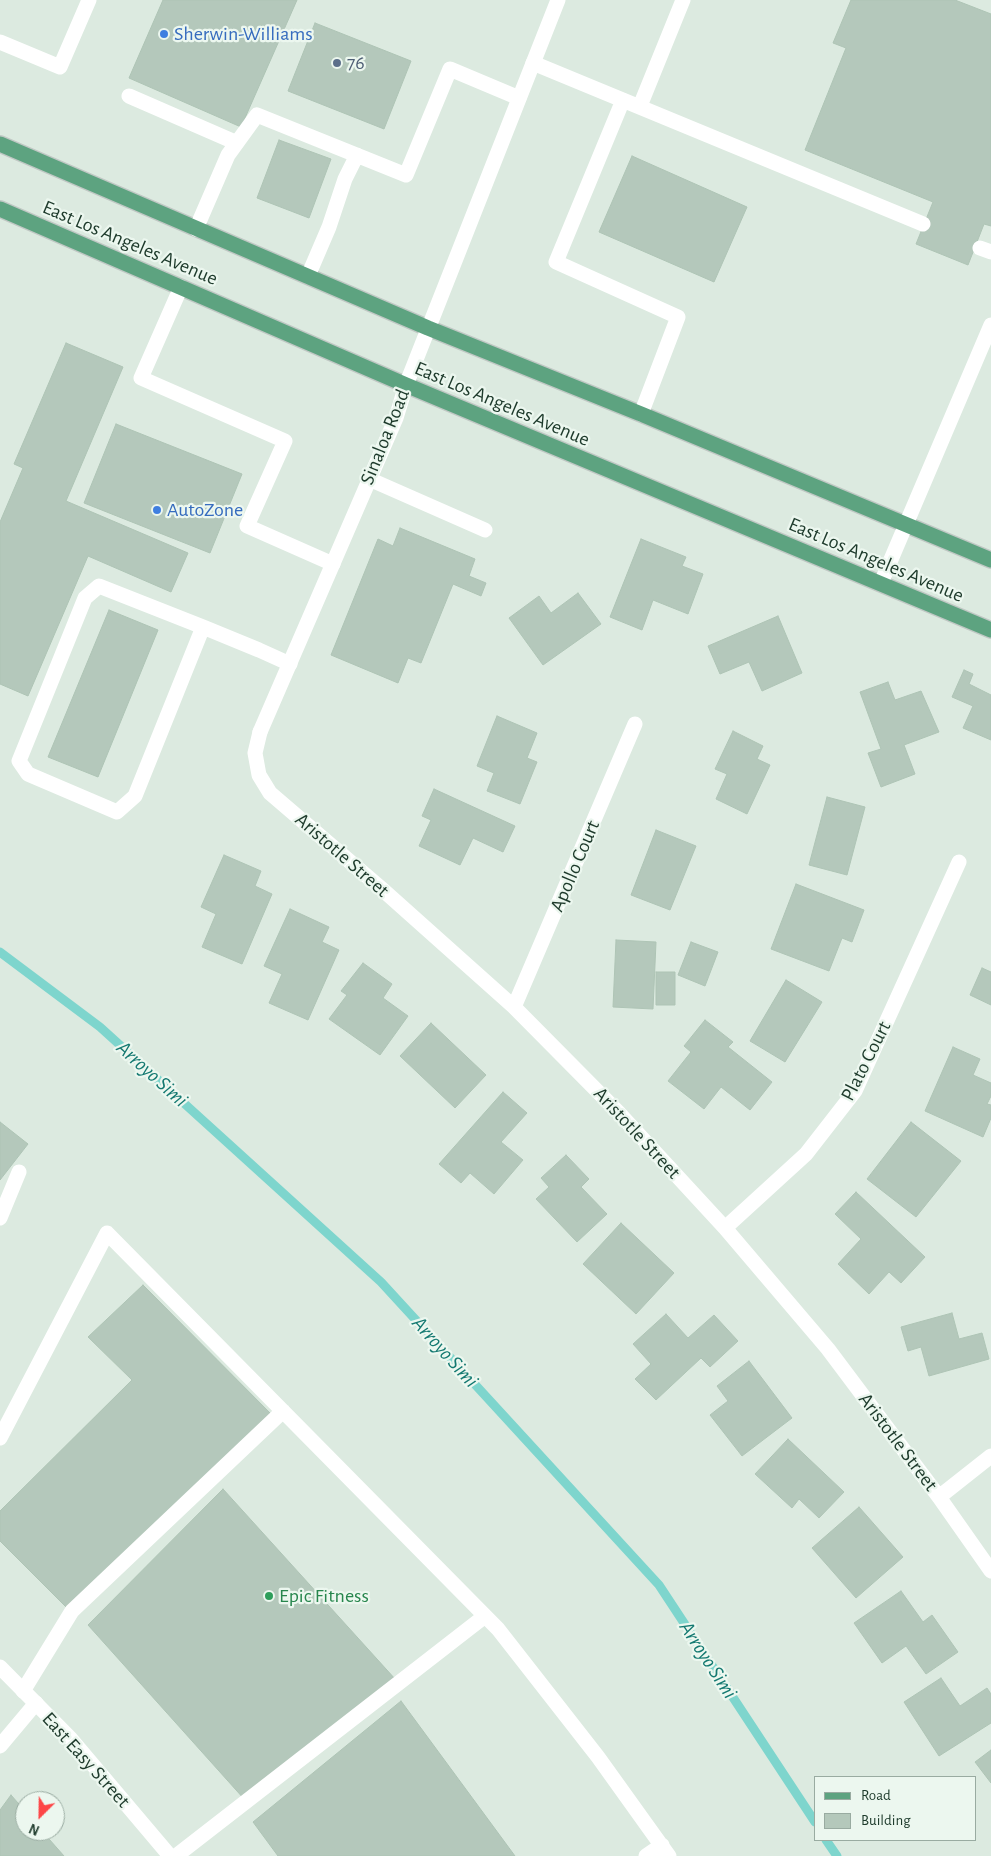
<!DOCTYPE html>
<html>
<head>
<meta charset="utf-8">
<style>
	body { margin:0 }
	#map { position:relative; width:991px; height:1856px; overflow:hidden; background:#dceae0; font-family:"Alegreya Sans",sans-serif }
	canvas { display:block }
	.legend { position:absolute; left:814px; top:1776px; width:162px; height:65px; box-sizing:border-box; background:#ecf7ef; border:1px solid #99aba1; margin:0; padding:6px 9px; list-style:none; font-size:15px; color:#1d3a2b }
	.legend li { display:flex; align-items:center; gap:10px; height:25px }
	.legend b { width:25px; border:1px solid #99aba1 }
	.north { position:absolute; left:15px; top:1791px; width:50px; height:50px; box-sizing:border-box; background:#ecf7ef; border:1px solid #99aba1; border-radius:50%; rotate:203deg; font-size:14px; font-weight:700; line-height:20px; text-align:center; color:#1d3a2b }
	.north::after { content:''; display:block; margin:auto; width:18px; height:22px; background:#fd4647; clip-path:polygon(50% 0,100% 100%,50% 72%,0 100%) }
</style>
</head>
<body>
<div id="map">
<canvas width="991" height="1856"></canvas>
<ul class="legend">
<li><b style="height:6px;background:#5da380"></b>Road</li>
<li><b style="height:14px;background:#b4c8bb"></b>Building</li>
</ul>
<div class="north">N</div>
</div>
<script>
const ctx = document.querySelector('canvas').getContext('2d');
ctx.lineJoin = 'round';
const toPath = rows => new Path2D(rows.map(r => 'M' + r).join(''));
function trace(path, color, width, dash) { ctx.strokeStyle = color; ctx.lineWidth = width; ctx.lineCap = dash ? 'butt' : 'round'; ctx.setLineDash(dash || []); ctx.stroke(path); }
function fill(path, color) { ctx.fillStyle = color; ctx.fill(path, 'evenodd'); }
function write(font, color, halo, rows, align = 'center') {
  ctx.font = font + ' "Alegreya Sans",sans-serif'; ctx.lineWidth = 4.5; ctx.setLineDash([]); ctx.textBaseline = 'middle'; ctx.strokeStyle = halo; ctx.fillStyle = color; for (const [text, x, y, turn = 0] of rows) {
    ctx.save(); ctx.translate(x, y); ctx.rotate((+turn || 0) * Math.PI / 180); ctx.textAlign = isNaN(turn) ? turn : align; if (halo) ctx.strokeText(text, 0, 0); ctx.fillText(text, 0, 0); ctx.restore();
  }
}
trace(toPath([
	[0,952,100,1027,381,1282,659,1585,815,1822],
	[826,1840,837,1856]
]), '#7ed5cd', 9);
const building = toPath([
	[163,0,297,0,241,127,129,78,163,0],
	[851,0,955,0,991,14,991,226,984,224,968,265,916,244,933,202,805,150,846,48,833,43,851,0],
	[315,23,411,61,384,129,288,91,315,23],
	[279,140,331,159,309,218,257,198,279,140],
	[632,156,747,207,714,282,599,232,632,156],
	[66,343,123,367,66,501,188,553,171,592,88,556,28,696,0,684,0,522,23,468,14,464,66,343],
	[116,424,242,474,210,553,84,503,116,424],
	[400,528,475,559,469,576,486,583,481,596,453,584,421,663,408,658,398,683,331,655,378,539,393,546,400,528],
	[641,539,686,557,682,566,703,574,688,614,653,600,642,630,610,617,641,539],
	[578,593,601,624,543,665,509,618,539,596,551,613,578,593],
	[109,610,158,630,98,777,48,757,109,610],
	[778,616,802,673,762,691,749,662,720,674,708,646,778,616],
	[964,670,973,674,969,684,991,695,991,740,963,728,973,706,952,697,964,670],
	[888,682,895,700,921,691,939,732,904,745,915,774,881,787,868,753,881,749,860,692,888,682],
	[497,716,537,733,527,758,537,762,520,804,487,791,494,773,477,766,497,716],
	[733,731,763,746,757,759,770,765,747,814,716,799,727,774,715,769,733,731],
	[434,789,515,826,503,852,473,838,460,865,419,846,431,820,422,816,434,789],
	[827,797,865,807,847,875,809,865,827,797],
	[656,830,696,846,670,910,631,895,656,830],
	[224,855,261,871,255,886,272,894,242,964,202,947,216,914,201,907,224,855],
	[796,884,864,910,852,942,842,938,829,971,771,949,796,884],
	[290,909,329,927,322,942,339,950,308,1020,269,1003,282,974,264,966,290,909],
	[616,940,656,942,653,1009,613,1007,616,940],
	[691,942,718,952,705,986,678,975,691,942],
	[363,963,392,984,383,998,408,1016,380,1055,329,1019,347,995,341,991,363,963],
	[982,968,991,972,991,1005,970,995,982,968],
	[656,972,675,972,675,1005,656,1005,656,972],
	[786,980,822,1002,785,1062,750,1041,786,980],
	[705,1020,733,1042,728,1047,772,1082,750,1110,721,1087,704,1109,668,1081,691,1052,684,1046,705,1020],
	[431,1023,486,1075,455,1108,400,1056,431,1023],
	[953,1047,980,1059,973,1075,991,1083,991,1096,987,1104,991,1105,991,1118,983,1137,925,1111,953,1047],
	[503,1092,527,1113,501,1142,523,1160,494,1194,470,1173,461,1183,439,1164,503,1092],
	[0,1122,28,1144,0,1180,0,1122],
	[911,1122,961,1161,916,1217,867,1179,911,1122],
	[566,1155,589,1179,581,1187,607,1214,577,1242,536,1199,549,1187,541,1178,566,1155],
	[856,1192,925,1257,901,1283,889,1272,869,1294,838,1264,861,1239,835,1214,856,1192],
	[621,1223,674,1273,636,1314,583,1264,621,1223],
	[143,1285,274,1417,71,1612,0,1541,0,1511,132,1380,88,1337,143,1285],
	[952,1313,959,1339,982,1333,989,1359,929,1376,921,1347,908,1351,901,1327,952,1313],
	[666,1314,688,1338,714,1315,738,1341,710,1367,701,1358,656,1400,635,1379,651,1364,633,1344,666,1314],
	[749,1361,792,1418,742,1456,710,1415,728,1401,717,1386,749,1361],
	[788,1439,844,1492,819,1518,799,1499,792,1508,755,1474,788,1439],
	[223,1489,396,1680,245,1800,88,1625,223,1489],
	[859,1507,903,1557,856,1598,812,1548,859,1507],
	[901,1591,923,1622,932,1615,958,1652,926,1674,906,1646,882,1663,854,1623,901,1591],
	[941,1678,960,1706,987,1688,991,1694,991,1723,939,1756,904,1702,941,1678],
	[401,1701,515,1856,278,1856,253,1822,401,1701],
	[991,1750,991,1783,975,1762,991,1750],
	[11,1795,25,1811,25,1831,42,1831,64,1856,0,1856,0,1810,11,1795]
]);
fill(building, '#b4c8bb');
trace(building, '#aec4b5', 1);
const primary = toPath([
	[0,144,428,328,641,414,991,560],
	[0,209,406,385,991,630]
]);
trace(primary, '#c0c8c4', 18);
trace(toPath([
	[0,42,60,67,89,0],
	[533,63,923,224],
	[129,96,237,143],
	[623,100,556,262,678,317,641,414],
	[640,106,683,0],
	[196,229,228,155,257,115,406,175,450,69,519,98],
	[980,248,991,252],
	[308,276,329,227,345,179,357,155],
	[181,287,141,378,285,441,247,526,333,564],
	[369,479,485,530],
	[881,583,991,325],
	[203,627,135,796,117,812,28,774,19,761,85,598,99,586,203,627,259,650,290,664],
	[0,1218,19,1172],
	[0,1438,107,1233,498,1629,598,1757,669,1856],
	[23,1691,72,1611,283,1411],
	[0,1746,36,1703],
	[176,1856,485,1616],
	[646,1856,662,1845]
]), '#fff', 15);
trace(toPath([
	[260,732,255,753,259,775,270,793,383,890,514,1007,619,1113,725,1228,828,1349,939,1497,991,1571],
	[514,1007,635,724],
	[725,1228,806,1154,855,1091,959,862],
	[939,1497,991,1456]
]), '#fff', 15);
trace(toPath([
	[260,732,396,418,406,385,558,0],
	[0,1667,71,1739,170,1856]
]), '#fff', 15);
trace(primary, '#5da380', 15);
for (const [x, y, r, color] of [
	[164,34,5,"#3f7fe0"],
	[337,63,5,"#5c6f8a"],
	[157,510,5,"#3f7fe0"],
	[269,1596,5,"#2e9e5b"]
]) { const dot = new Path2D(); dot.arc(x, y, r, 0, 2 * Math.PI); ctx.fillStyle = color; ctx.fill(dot); trace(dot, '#ecf7ef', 2); }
write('20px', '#366cbe', '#ecf7ef', [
	["Sherwin-Williams",174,34],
	["AutoZone",167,510]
], 'left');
write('20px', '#4e5e75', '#ecf7ef', [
	["76",347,63]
], 'left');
write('20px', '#1d3a2b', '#ecf7ef', [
	["East Los Angeles Avenue",130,243,23],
	["East Los Angeles Avenue",502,404,23],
	["Sinaloa Road",385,437,-68],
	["East Los Angeles Avenue",876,560,23],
	["Aristotle Street",342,855,41],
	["Apollo Court",575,866,-67],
	["Plato Court",866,1061,-63],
	["Aristotle Street",637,1133,47],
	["Aristotle Street",898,1442,53],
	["East Easy Street",86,1760,48]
]);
write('20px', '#27864d', '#ecf7ef', [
	["Epic Fitness",279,1596]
], 'left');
write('italic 21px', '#147971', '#ecf7ef', [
	["Arroyo Simi",152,1074,42],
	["Arroyo Simi",445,1352,48],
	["Arroyo Simi",708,1660,57]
]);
</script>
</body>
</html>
